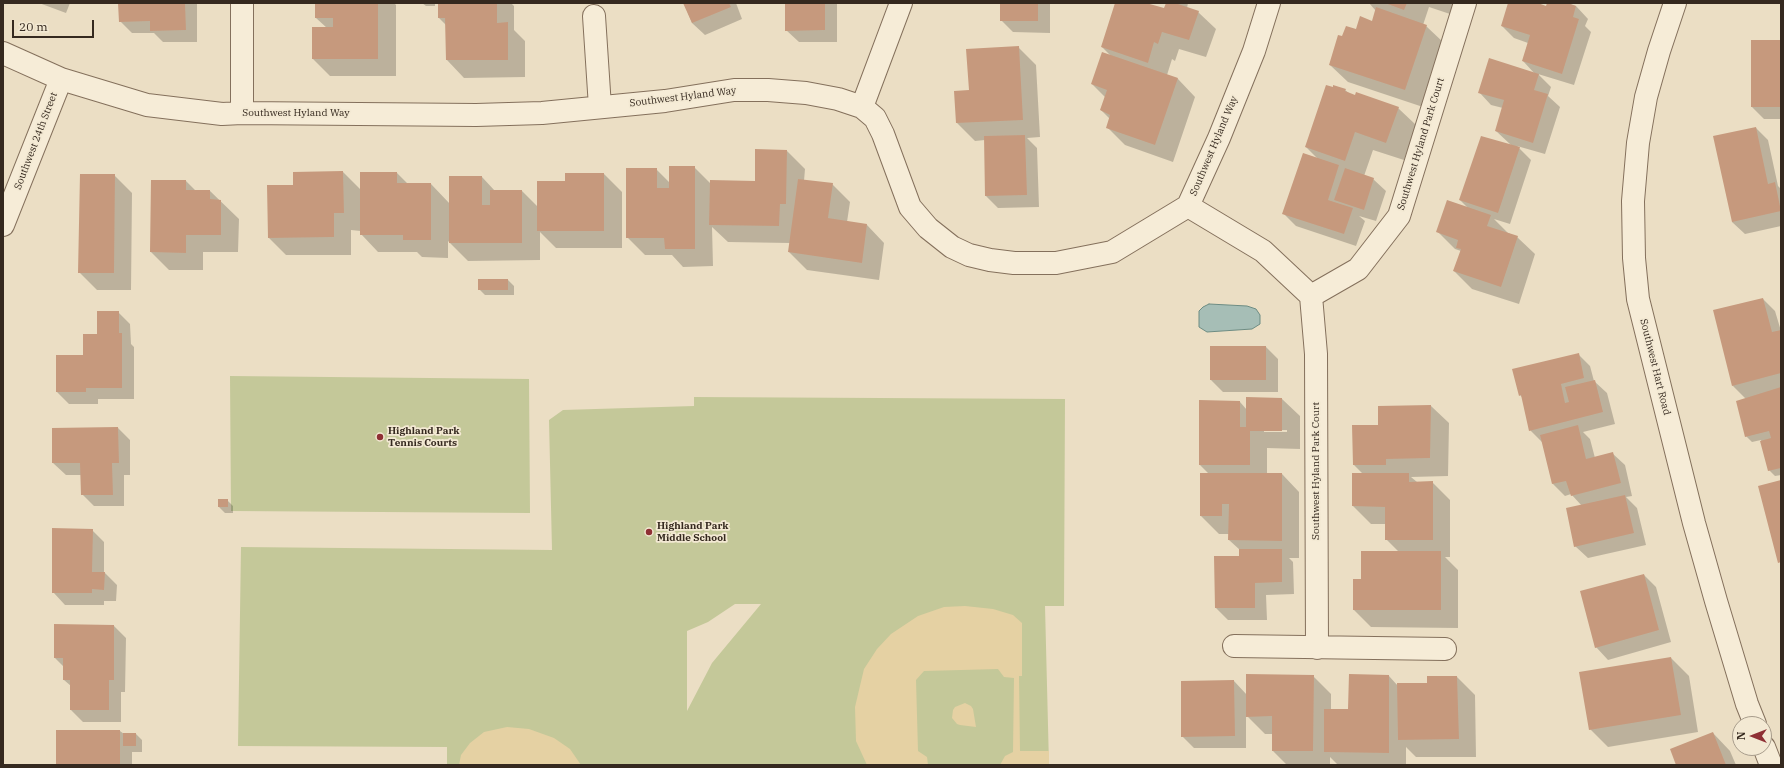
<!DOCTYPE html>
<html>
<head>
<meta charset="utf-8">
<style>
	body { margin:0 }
	#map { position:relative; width:1784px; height:768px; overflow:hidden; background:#ebdec4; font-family:"IBM Plex Serif",serif }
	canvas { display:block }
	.frame { position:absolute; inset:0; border:4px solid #35291f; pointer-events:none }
	.north { position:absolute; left:1732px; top:716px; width:40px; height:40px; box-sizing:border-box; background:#f3e9d3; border:1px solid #a79c8b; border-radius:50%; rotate:270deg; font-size:11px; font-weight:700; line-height:16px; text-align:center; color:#35291f }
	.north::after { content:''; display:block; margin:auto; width:14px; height:18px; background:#8f3034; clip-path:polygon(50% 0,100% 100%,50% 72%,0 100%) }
	.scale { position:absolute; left:12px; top:20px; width:82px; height:18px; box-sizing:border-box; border:2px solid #35291f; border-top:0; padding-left:5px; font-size:12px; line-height:14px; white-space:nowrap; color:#35291f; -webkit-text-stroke:3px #f3e9d3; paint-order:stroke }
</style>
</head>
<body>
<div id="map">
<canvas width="1784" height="768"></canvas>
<div class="frame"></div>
<div class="north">N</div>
<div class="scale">20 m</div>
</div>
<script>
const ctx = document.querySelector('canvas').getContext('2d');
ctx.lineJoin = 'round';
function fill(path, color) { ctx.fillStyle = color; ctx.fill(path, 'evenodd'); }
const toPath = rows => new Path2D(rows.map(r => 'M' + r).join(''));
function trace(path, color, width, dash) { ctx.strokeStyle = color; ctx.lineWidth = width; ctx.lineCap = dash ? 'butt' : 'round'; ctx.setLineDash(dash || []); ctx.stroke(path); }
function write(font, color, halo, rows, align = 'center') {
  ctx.font = font + ' "IBM Plex Serif",serif'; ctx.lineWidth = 3.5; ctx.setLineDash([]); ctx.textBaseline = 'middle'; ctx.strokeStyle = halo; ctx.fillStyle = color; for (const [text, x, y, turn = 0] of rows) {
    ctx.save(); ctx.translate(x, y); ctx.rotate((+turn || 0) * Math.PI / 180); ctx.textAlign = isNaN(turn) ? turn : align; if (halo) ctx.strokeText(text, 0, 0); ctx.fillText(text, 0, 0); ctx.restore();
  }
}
fill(toPath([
	[230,376,529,379,530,513,231,511],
	[694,397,1065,399,1064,606,1045,606,1049,765,447,765,447,747,238,746,241,547,552,550,549,420,563,410,694,406],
	[735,604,761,604,712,663,687,711,687,631,708,622]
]), '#c4c899');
fill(toPath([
	[965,606,993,609,1013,615,1022,623,1022,676,1019,676,1020,751,1049,751,1049,765,1000,765,1005,756,1013,752,1014,678,1004,677,998,669,924,671,916,680,918,751,927,757,928,765,867,765,856,741,855,707,864,669,877,649,891,634,918,616,944,607],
	[965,703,971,706,973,709,976,727,960,725,957,724,952,718,953,710,955,707],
	[507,727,529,729,554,738,570,749,581,765,459,765,461,755,470,743,484,732]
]), '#e5d1a3');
const water = toPath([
	[1209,304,1247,306,1256,309,1260,315,1260,324,1252,329,1207,332,1199,327,1199,311,1203,307,1209,304]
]);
fill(water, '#a6beb6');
trace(water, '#6d8c83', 1);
fill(toPath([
	[39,3,70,3,66,13],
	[119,3,197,3,197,42,163,42,154,33,132,33,120,21],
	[316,3,402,3,394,3,396,5,396,76,330,76,313,59,327,28,316,18],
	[422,3,435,3,435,6,426,6],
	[439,3,511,3,514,6,514,30,525,41,525,77,464,78,447,60,446,25,439,18],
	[684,3,736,3,742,19,705,35,692,23],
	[786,3,837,3,837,42,799,42,786,30],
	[1001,3,1050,3,1050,33,1013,32,1001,20],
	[1116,3,1144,3,1165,10,1167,3,1188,3,1187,8,1198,12,1216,29,1206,57,1179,49,1175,61,1172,59,1167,75,1178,79,1195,97,1173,162,1125,145,1107,127,1110,119,1101,110,1105,97,1092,84,1111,56,1102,47],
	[1369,3,1457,3,1453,15,1429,7,1423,25,1426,26,1444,43,1423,107,1348,82,1330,65,1343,38,1373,22,1376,11],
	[1510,3,1535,3,1547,7,1548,3,1565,3,1576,6,1588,19,1585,26,1591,32,1574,85,1538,74,1551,87,1548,96,1560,107,1545,154,1517,146,1531,160,1510,224,1494,219,1508,233,1517,237,1535,254,1519,304,1472,289,1454,271,1461,251,1455,249,1438,232,1469,209,1460,200,1511,145,1496,131,1503,108,1491,105,1479,92,1535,74,1523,61,1528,43,1514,38,1502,26],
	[1781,41,1781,119,1764,119,1752,107],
	[1018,47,1036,65,1040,137,1027,138,1037,148,1039,207,998,208,986,196,985,140,975,141,957,123,970,91],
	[1345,90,1350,94,1398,108,1416,125,1404,160,1373,150,1364,176,1373,179,1386,191,1376,221,1359,216,1365,221,1356,246,1296,226,1284,214,1319,160,1306,147],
	[1756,128,1768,140,1778,186,1781,189,1781,226,1745,234,1732,222],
	[787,151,805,169,804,181,832,184,850,202,847,222,867,225,884,243,879,280,807,270,789,252,790,243,728,242,712,227,713,266,683,267,672,255,645,255,627,237,656,169,670,183,694,167,711,184,756,182],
	[343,172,361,190,397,173,408,184,431,184,450,204,482,177,495,191,522,191,538,207,566,182,604,174,622,192,622,248,556,248,540,232,540,260,468,261,448,241,448,258,422,257,417,252,378,252,361,234,361,231,351,230,351,255,286,255,269,238,294,186],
	[114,175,132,193,131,290,97,290,79,272],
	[186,181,196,191,210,191,239,219,238,252,203,252,203,270,169,270,151,252],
	[508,280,514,286,514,295,485,295,479,289],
	[1763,299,1775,311,1781,331,1781,475,1775,476,1769,470,1761,440,1752,442,1746,436,1746,399,1733,386],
	[118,312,130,324,131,344,134,347,134,399,98,399,98,404,69,404,57,392,98,335],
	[1266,347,1278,359,1278,392,1223,392,1211,380],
	[1578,354,1590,366,1594,381,1607,393,1615,424,1583,432,1590,439,1595,458,1612,453,1625,465,1632,496,1626,497,1637,508,1646,545,1588,558,1575,546,1582,506,1571,494,1565,496,1553,484,1543,443,1530,430,1523,398,1520,395],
	[1282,399,1300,416,1300,449,1267,448,1267,474,1282,474,1299,492,1299,558,1289,558,1293,562,1294,594,1266,595,1267,620,1228,620,1216,608,1240,557,1240,550,1229,540,1229,534,1219,534,1201,516,1209,474,1200,465,1200,401,1240,402,1247,410],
	[1264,430,1287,430,1287,432,1264,432],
	[1431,406,1449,423,1448,476,1411,477,1417,482,1432,482,1450,500,1450,557,1445,557,1458,570,1458,628,1371,627,1354,610,1362,580,1399,552,1386,539,1386,524,1371,524,1353,506,1363,474,1354,465,1353,426,1379,426],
	[118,428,130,440,130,475,124,475,124,506,94,506,82,494,81,475,66,475,53,463],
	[219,500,227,500,233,506,233,513,225,513,219,507],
	[92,530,104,542,104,572,117,585,116,601,104,601,104,605,65,605,53,592],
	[1644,575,1656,587,1671,642,1608,660,1596,647],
	[55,625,114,626,126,638,125,692,121,692,121,722,83,722,71,710,71,686,64,680,64,667,55,658],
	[1671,658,1689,676,1698,732,1608,747,1590,729],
	[1313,676,1331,694,1331,710,1349,710,1389,676,1398,686,1428,684,1457,677,1475,695,1476,757,1416,757,1406,747,1406,765,1338,765,1330,757,1330,765,1287,765,1273,751,1273,734,1265,734,1246,715,1246,748,1194,748,1182,736,1234,681,1247,695],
	[120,731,124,734,136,734,142,740,142,752,132,752,132,765,57,765],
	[1713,733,1730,751,1736,765,1678,765]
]), '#0003');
fill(toPath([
	[118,3,185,3,186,30,150,31,150,21,119,22],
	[315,3,378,3,378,59,312,59,312,27,333,27,333,18,315,18],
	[438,3,497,3,497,23,508,22,508,60,446,60,445,18,438,18],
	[683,3,729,3,731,7,692,23],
	[785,3,825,3,825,30,785,31],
	[1000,3,1038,3,1038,21,1000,21],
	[1115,3,1146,3,1164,8,1166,3,1175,3,1199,11,1189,40,1162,32,1158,44,1154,42,1148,63,1101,47],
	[1385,3,1407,3,1404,10],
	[1508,3,1538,3,1546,6,1547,3,1568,3,1576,6,1573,17,1579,19,1562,74,1522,61,1530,35,1501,26],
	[1376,7,1427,25,1405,90,1329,65,1338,35,1342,36,1346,26,1356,29,1360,16,1372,21],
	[1751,40,1781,40,1781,107,1751,107],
	[1019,46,1023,120,956,123,954,91,969,90,966,49],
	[1102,52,1178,78,1155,145,1106,128,1110,115,1100,110,1107,90,1091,84],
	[1489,58,1539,74,1534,90,1548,94,1533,143,1495,131,1504,100,1478,93],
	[1326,85,1333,87,1333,85,1346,89,1345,91,1355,95,1356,92,1399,107,1386,143,1355,132,1345,161,1305,147],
	[1756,127,1768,184,1775,182,1781,211,1732,222,1713,136],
	[1025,135,1027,195,985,196,984,136],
	[1481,136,1520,147,1498,213,1459,200],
	[755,149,787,150,786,204,780,204,779,226,709,225,710,180,755,181],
	[1303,153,1339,165,1328,200,1353,208,1344,234,1282,214],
	[669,166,695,166,695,249,665,249,664,238,626,238,626,168,657,168,657,188,669,188],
	[1345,168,1374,178,1364,210,1334,200],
	[343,171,344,213,334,213,334,237,268,238,267,185,293,185,293,172],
	[360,172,397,172,397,183,431,183,431,240,403,240,403,235,360,235],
	[565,173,604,173,604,231,537,231,537,181,565,181],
	[80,174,115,174,114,273,78,273],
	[449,176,482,176,482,205,490,205,490,190,522,190,522,243,449,243],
	[798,179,833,183,828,218,867,224,862,263,788,252],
	[151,180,186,180,186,190,210,190,210,199,221,200,221,235,186,235,186,253,150,252],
	[1447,200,1491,215,1487,226,1518,236,1501,287,1453,271,1461,249,1456,248,1458,240,1436,232],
	[478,279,508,279,508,290,478,290],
	[1763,298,1772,332,1781,330,1781,373,1732,386,1713,310],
	[97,311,119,311,119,333,122,333,122,388,86,388,86,392,56,392,56,355,83,355,83,334,97,334],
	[1210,346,1266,346,1266,380,1210,380],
	[1579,353,1584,378,1561,384,1565,403,1569,402,1565,387,1595,380,1603,412,1529,431,1521,395,1519,396,1512,369],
	[1781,387,1781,468,1768,471,1760,441,1771,438,1769,431,1745,437,1736,401],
	[1246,397,1282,398,1282,431,1250,431,1250,465,1199,465,1199,400,1240,401,1240,427,1246,427],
	[1431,405,1430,458,1386,459,1386,465,1353,465,1352,425,1378,425,1378,406],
	[1578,425,1586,459,1613,452,1621,483,1571,496,1566,481,1552,484,1540,435],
	[118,427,119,463,112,463,113,495,81,495,80,463,52,463,52,428],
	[1200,473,1282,473,1282,541,1228,540,1229,504,1222,504,1222,516,1200,516],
	[1352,473,1409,473,1409,482,1433,481,1433,540,1385,540,1385,507,1352,506],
	[1781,480,1781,562,1778,563,1758,486],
	[1625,495,1634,533,1574,547,1566,508],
	[218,499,228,499,228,507,218,507],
	[52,528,93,529,92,572,105,572,104,590,92,589,92,593,52,593],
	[1239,549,1282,549,1282,582,1255,583,1255,608,1215,608,1214,556,1239,556],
	[1361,551,1441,551,1441,610,1353,610,1353,579,1361,579],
	[1644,574,1659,630,1595,648,1580,591],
	[54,624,114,625,114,680,109,680,109,710,70,710,70,680,63,680,63,658,54,658],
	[1671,657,1681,715,1589,730,1579,672],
	[1246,674,1314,675,1313,751,1272,751,1272,716,1246,717],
	[1349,674,1389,675,1389,753,1324,752,1324,709,1348,709],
	[1427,676,1457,676,1459,739,1398,740,1397,683,1427,683],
	[1234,680,1235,736,1181,737,1181,681],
	[56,730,120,730,120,765,56,765],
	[1713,732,1726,765,1676,765,1670,749],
	[123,733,136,733,136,746,123,746]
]), '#c6997d');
const minor = toPath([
	[242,3,242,113],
	[1675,3,1659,51,1646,97,1638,143,1633,201,1634,258,1638,299,1694,523,1716,601,1747,704,1755,724],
	[594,16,600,107],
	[3,53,61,79,147,105,222,114,242,113,476,115,542,113,665,101,734,90,768,90,806,93,838,99,862,107,875,118,883,134,910,207,928,228,952,247,969,255,990,260,1014,263,1056,263,1112,252,1188,206,1219,138,1254,51,1269,3],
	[862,107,901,3],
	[1188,206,1263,251,1311,296,1316,354,1317,648],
	[3,225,61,79],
	[1311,296,1358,269,1399,216,1465,3],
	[1234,646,1445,649],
	[1764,747,1771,765]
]);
trace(minor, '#84705c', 24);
trace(minor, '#f6ecd7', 22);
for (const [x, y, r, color] of [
	[380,437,4,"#8f3034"],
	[649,532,4,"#8f3034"]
]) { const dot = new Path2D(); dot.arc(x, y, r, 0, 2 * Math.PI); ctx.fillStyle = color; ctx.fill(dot); trace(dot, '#f3e9d3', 1.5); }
write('10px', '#35291f', '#f3e9d3', [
	["Southwest Hyland Way",683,97,-7],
	["Southwest Hyland Way",296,113],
	["Southwest 24th Street",36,141,-69],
	["Southwest Hyland Park Court",1421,144,-73],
	["Southwest Hyland Way",1214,146,-67],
	["Southwest Hart Road",1655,367,76],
	["Southwest Hyland Park Court",1316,471,-90]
]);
write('bold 10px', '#35291f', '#f3e9d3', [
	["Highland Park",388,431],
	["Tennis Courts",388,443],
	["Highland Park",657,526],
	["Middle School",657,538]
], 'left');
</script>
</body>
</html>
